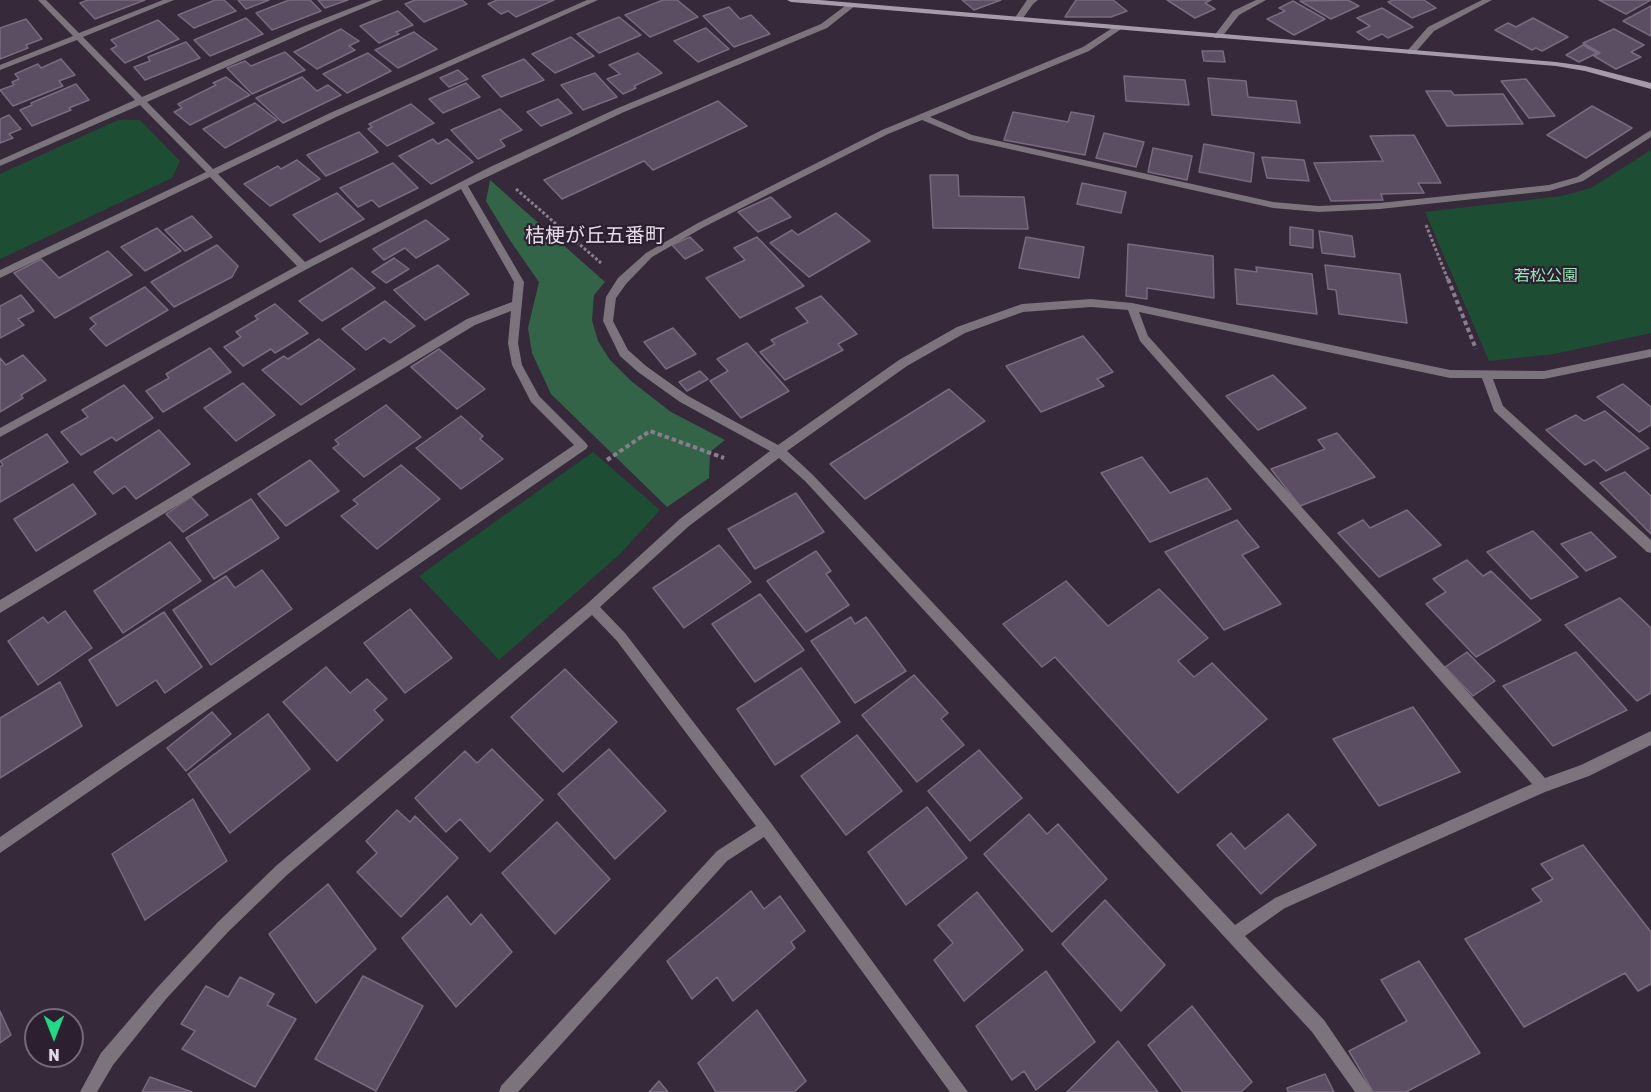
<!DOCTYPE html>
<html>
<head>
<meta charset="utf-8">
<style>
	body { margin:0 }
	#map { position:relative; width:1651px; height:1092px; overflow:hidden; background:#35293a; font-family:Rubik,sans-serif }
	canvas { display:block }
	.north { position:absolute; left:24px; top:1008px; width:60px; height:60px; box-sizing:border-box; background:#2b1f30; border:2px solid #756b7a; border-radius:50%; rotate:180deg; font-size:16px; font-weight:700; line-height:24px; text-align:center; color:#e4dce8 }
	.north::after { content:''; display:block; margin:auto; width:21px; height:27px; background:#25d886; clip-path:polygon(50% 0,100% 100%,50% 72%,0 100%) }
</style>
</head>
<body>
<div id="map">
<canvas width="1651" height="1092"></canvas>
<div class="north">N</div>
</div>
<script>
const ctx = document.querySelector('canvas').getContext('2d');
ctx.lineJoin = 'round';
function fill(path, color) { ctx.fillStyle = color; ctx.fill(path, 'evenodd'); }
const toPath = rows => new Path2D(rows.map(r => 'M' + r).join(''));
function trace(path, color, width, dash) { ctx.strokeStyle = color; ctx.lineWidth = width; ctx.lineCap = dash ? 'butt' : 'round'; ctx.setLineDash(dash || []); ctx.stroke(path); }
function write(font, color, halo, rows, align = 'center') {
  ctx.font = font + ' Rubik,"Noto Sans JP",sans-serif'; ctx.lineWidth = 4.5; ctx.setLineDash([]); ctx.textBaseline = 'middle'; ctx.strokeStyle = halo; ctx.fillStyle = color; for (const [text, x, y, turn = 0] of rows) {
    ctx.save(); ctx.translate(x, y); ctx.rotate((+turn || 0) * Math.PI / 180); ctx.textAlign = isNaN(turn) ? turn : align; if (halo) ctx.strokeText(text, 0, 0); ctx.fillText(text, 0, 0); ctx.restore();
  }
}
fill(toPath([
	[118,120,140,120,180,161,172,178,0,259,0,174],
	[1651,150,1651,333,1554,354,1489,361,1425,212,1562,196,1591,188],
	[593,452,660,510,620,554,499,660,419,576]
]), '#1d4e33');
fill(toPath([
	[490,180,605,282,594,295,592,320,598,341,610,360,631,381,671,412,725,440,710,452,709,478,667,507,551,394,532,353,528,328,539,282,509,239,486,201]
]), '#346448');
const building = toPath([
	[88,0,145,0,95,19,80,3,88,0],
	[215,0,224,0,236,11,194,28,178,15,215,0],
	[238,0,269,0,246,9,238,0],
	[289,0,310,0,321,11,272,30,256,13,289,0],
	[318,0,348,0,325,8,318,0],
	[415,0,462,0,467,4,424,22,405,4,415,0],
	[497,0,554,0,516,17,508,11,501,14,488,4,497,0],
	[663,0,677,0,698,17,650,37,625,15,663,0],
	[962,0,1001,0,974,10,962,0],
	[1076,0,1113,0,1127,11,1111,17,1065,17,1076,0],
	[1167,0,1211,0,1205,3,1215,9,1195,18,1167,0],
	[1348,0,1359,6,1331,19,1300,1,1348,0],
	[1393,0,1424,0,1436,8,1412,18,1388,2,1393,0],
	[1599,0,1651,0,1626,14,1599,0],
	[1293,1,1325,19,1294,35,1267,19,1285,11,1279,8,1293,1],
	[1651,6,1651,36,1623,21,1651,6],
	[729,7,740,19,751,15,770,34,734,47,703,16,729,7],
	[1382,8,1413,27,1388,38,1382,34,1369,40,1357,32,1370,26,1357,18,1382,8],
	[398,11,413,25,396,32,399,34,379,43,360,26,398,11],
	[619,17,641,35,599,53,577,34,619,17],
	[246,18,263,34,210,56,194,40,246,18],
	[1533,18,1568,37,1542,51,1536,48,1532,50,1495,30,1508,23,1516,27,1533,18],
	[26,19,42,39,26,45,28,48,0,59,0,28,26,19],
	[158,20,179,39,125,63,111,49,117,46,111,40,158,20],
	[706,28,729,49,698,62,674,41,706,28],
	[341,29,359,41,349,46,355,50,317,69,294,52,341,29],
	[1614,29,1644,45,1631,52,1641,57,1616,69,1594,56,1600,53,1583,43,1614,29],
	[414,32,437,49,398,68,375,50,414,32],
	[571,37,594,56,555,73,532,54,571,37],
	[186,42,200,58,145,80,134,67,150,61,148,57,186,42],
	[1583,45,1597,53,1579,62,1566,55,1583,45],
	[1202,51,1223,51,1225,62,1204,61,1202,51],
	[285,52,305,70,252,94,227,68,245,61,251,66,285,52],
	[368,53,391,71,347,93,323,74,368,53],
	[638,53,662,73,634,86,636,88,623,94,607,79,620,74,609,65,638,53],
	[61,59,75,75,59,81,63,86,13,106,0,90,14,85,12,82,19,79,15,74,38,64,41,68,61,59],
	[524,59,544,80,501,97,482,76,524,59],
	[458,70,468,79,449,87,440,78,458,70],
	[595,73,617,97,583,110,561,85,595,73],
	[1124,76,1185,80,1189,105,1126,101,1124,76],
	[226,77,250,95,190,125,174,112,182,108,178,104,216,85,213,83,226,77],
	[302,77,317,91,328,85,341,95,283,123,256,98,302,77],
	[1208,78,1246,81,1248,97,1296,101,1300,123,1212,115,1208,78],
	[1526,79,1555,116,1529,118,1501,81,1526,79],
	[466,83,480,97,443,113,429,99,466,83],
	[76,84,89,100,69,108,71,110,32,126,20,110,32,105,31,103,76,84],
	[1426,91,1451,91,1454,95,1503,94,1523,124,1447,126,1426,91],
	[558,99,572,113,541,126,527,112,558,99],
	[718,101,747,126,653,170,644,161,562,199,544,180,718,101],
	[255,103,277,120,225,148,203,129,255,103],
	[411,104,434,123,387,146,368,129,372,127,369,124,411,104],
	[1592,106,1632,128,1586,158,1547,135,1592,106],
	[500,109,522,130,500,140,505,146,478,159,451,130,500,109],
	[1013,112,1068,122,1071,112,1094,116,1085,155,1004,140,1013,112],
	[9,115,21,129,9,134,13,138,0,143,0,119,9,115],
	[359,132,378,152,326,176,307,155,359,132],
	[1104,133,1144,142,1136,167,1096,158,1104,133],
	[1414,135,1441,183,1418,183,1424,193,1381,194,1383,200,1331,201,1314,163,1383,161,1370,136,1414,135],
	[433,139,438,144,447,139,473,162,431,184,399,156,433,139],
	[1204,144,1254,153,1251,182,1199,172,1204,144],
	[1153,148,1192,156,1187,180,1148,172,1153,148],
	[1262,157,1304,160,1309,181,1267,178,1262,157],
	[297,160,320,179,270,206,244,184,278,166,281,169,297,160],
	[393,163,418,188,379,207,372,200,358,207,340,188,393,163],
	[930,175,958,175,959,196,1024,197,1028,229,933,228,930,175],
	[1082,183,1126,192,1121,213,1077,204,1082,183],
	[337,193,364,219,320,242,293,215,337,193],
	[771,197,791,217,758,232,738,212,771,197],
	[836,213,870,241,809,277,770,243,792,230,798,235,836,213],
	[192,216,212,237,185,251,165,230,192,216],
	[426,220,449,239,416,258,405,248,384,260,373,249,426,220],
	[1290,227,1313,230,1313,248,1290,245,1290,227],
	[157,228,181,251,145,271,121,247,157,228],
	[1319,231,1352,236,1355,257,1322,253,1319,231],
	[690,237,703,250,685,259,672,245,690,237],
	[757,237,804,286,740,318,706,278,745,260,734,248,757,237],
	[1026,237,1084,247,1079,278,1019,268,1026,237],
	[1128,244,1213,256,1214,298,1147,288,1147,299,1126,296,1128,244],
	[217,245,238,266,232,277,174,307,151,282,217,245],
	[108,251,132,275,55,318,14,273,41,259,59,278,108,251],
	[394,258,409,269,386,283,372,272,394,258],
	[438,265,469,294,425,320,394,290,438,265],
	[1325,265,1400,274,1407,323,1339,314,1336,290,1328,289,1325,265],
	[1256,267,1312,274,1317,314,1237,304,1235,269,1257,272,1256,267],
	[352,268,375,288,322,321,299,301,352,268],
	[145,287,168,310,106,346,90,329,96,324,90,318,145,287],
	[21,295,34,311,18,319,24,325,0,338,0,306,21,295],
	[821,296,857,334,838,344,843,350,785,380,760,352,775,344,771,340,808,322,796,308,821,296],
	[385,301,415,326,390,343,384,338,366,350,342,329,385,301],
	[275,304,308,333,275,353,271,349,243,366,224,347,241,337,236,332,258,319,255,316,275,304],
	[673,328,696,354,666,369,644,342,673,328],
	[1083,336,1113,372,1097,379,1104,386,1041,412,1006,366,1083,336],
	[319,339,355,369,301,405,262,370,284,356,288,359,319,339],
	[747,343,789,391,741,418,710,381,728,371,717,359,747,343],
	[210,348,231,372,163,412,146,391,169,378,166,374,210,348],
	[439,349,485,389,457,409,411,367,439,349],
	[23,355,46,380,21,395,23,398,0,412,0,358,6,365,23,355],
	[700,371,708,379,687,391,679,382,700,371],
	[1273,375,1306,408,1258,430,1226,396,1273,375],
	[243,383,275,415,236,441,204,408,243,383],
	[1623,384,1651,407,1651,425,1639,432,1597,397,1623,384],
	[124,385,153,418,116,441,112,437,81,455,61,432,88,417,82,410,124,385],
	[949,389,985,421,865,499,830,464,949,389],
	[386,405,421,437,364,477,333,448,339,444,335,440,386,405],
	[1605,411,1649,448,1606,471,1594,460,1585,465,1546,430,1576,415,1584,421,1605,411],
	[461,416,483,436,480,439,503,459,461,489,416,448,461,416],
	[159,430,190,464,136,499,125,486,113,494,94,472,159,430],
	[1337,433,1375,477,1300,506,1271,469,1325,449,1318,440,1337,433],
	[47,434,68,462,0,502,0,467,3,465,0,461,47,434],
	[1142,457,1170,493,1207,478,1231,509,1150,542,1101,473,1142,457],
	[310,460,339,491,286,526,258,494,310,460],
	[401,465,440,499,377,549,341,516,358,504,353,500,401,465],
	[1625,472,1651,496,1651,534,1600,483,1625,472],
	[73,484,96,514,36,551,14,519,73,484],
	[796,493,824,532,755,569,728,529,796,493],
	[191,497,208,515,183,532,166,514,191,497],
	[251,499,279,538,214,579,186,538,251,499],
	[1407,510,1441,545,1379,577,1338,533,1363,520,1370,528,1407,510],
	[1237,520,1259,547,1242,555,1281,604,1224,630,1165,552,1237,520],
	[1533,531,1578,577,1531,599,1487,552,1533,531],
	[1591,532,1616,557,1586,571,1561,544,1591,532],
	[170,542,201,581,123,633,94,591,170,542],
	[719,545,751,582,684,628,653,588,719,545],
	[816,551,831,571,826,574,849,605,806,632,767,581,816,551],
	[1467,560,1483,576,1491,571,1541,620,1476,657,1426,604,1446,592,1433,579,1467,560],
	[262,570,292,609,211,665,173,610,226,576,235,588,262,570],
	[1066,581,1108,626,1159,589,1208,638,1178,661,1194,677,1212,663,1267,719,1178,793,1055,657,1042,667,1003,624,1066,581],
	[760,594,804,650,755,682,712,624,760,594],
	[1620,598,1651,628,1651,693,1637,701,1565,625,1620,598],
	[410,609,452,658,405,693,364,643,410,609],
	[65,611,92,648,38,685,8,641,43,617,48,623,65,611],
	[164,612,202,667,165,693,156,680,117,706,89,660,164,612],
	[851,617,855,624,866,617,906,671,855,703,811,641,851,617],
	[1467,652,1495,681,1473,696,1445,667,1467,652],
	[1576,652,1627,710,1553,746,1503,686,1576,652],
	[326,667,350,693,367,679,387,699,374,710,383,720,337,761,283,702,326,667],
	[801,668,840,722,775,765,737,709,801,668],
	[565,669,617,722,563,772,511,717,565,669],
	[914,675,948,713,941,719,964,745,917,782,862,715,914,675],
	[60,682,82,726,0,778,0,718,60,682],
	[1413,707,1460,772,1379,806,1333,739,1413,707],
	[212,712,231,734,186,771,167,748,212,712],
	[268,714,310,769,230,833,188,774,268,714],
	[857,735,902,791,846,835,801,776,857,735],
	[492,749,543,800,490,852,460,819,446,832,415,798,465,751,477,763,492,749],
	[609,749,666,811,615,859,558,794,609,749],
	[979,750,1022,798,970,841,928,791,979,750],
	[193,799,227,861,145,920,112,854,193,799],
	[927,807,967,858,906,905,868,852,927,807],
	[397,810,410,822,415,816,458,858,401,917,357,872,377,853,366,841,397,810],
	[1029,814,1047,834,1058,824,1107,879,1052,932,984,854,1029,814],
	[1288,814,1316,845,1261,894,1217,845,1231,833,1245,849,1288,814],
	[557,822,610,879,555,934,502,873,557,822],
	[1583,845,1651,932,1651,984,1638,991,1625,973,1524,1027,1465,939,1542,901,1532,889,1553,879,1541,864,1583,845],
	[328,884,376,949,316,1003,269,934,328,884],
	[751,891,764,909,780,896,805,931,791,942,795,948,733,1001,717,977,692,999,667,961,751,891],
	[977,892,1023,950,964,1001,934,960,953,943,938,925,977,892],
	[447,896,471,925,481,914,512,952,456,1007,402,938,447,896],
	[1105,900,1165,965,1121,1011,1062,944,1105,900],
	[1419,961,1480,1053,1406,1092,1373,1092,1349,1051,1407,1021,1381,980,1419,961],
	[1046,971,1095,1042,1036,1090,1024,1071,1012,1080,976,1026,1046,971],
	[363,976,423,1006,376,1091,315,1059,363,976],
	[240,977,274,994,267,1005,296,1019,255,1087,182,1049,195,1031,181,1024,206,986,228,997,240,977],
	[1192,1006,1252,1082,1241,1092,1183,1092,1148,1045,1192,1006],
	[757,1010,806,1081,794,1092,716,1092,698,1063,757,1010],
	[0,1011,11,1035,0,1043,0,1011],
	[1118,1041,1158,1092,1067,1092,1118,1041],
	[1325,1074,1334,1092,1288,1092,1287,1088,1325,1074],
	[150,1077,192,1092,142,1092,150,1077],
	[659,1081,668,1092,649,1092,659,1081]
]);
fill(building, '#5c4e62');
trace(building, '#796a7f', 1.5);
trace(toPath([
	[516,189,601,263],
	[1426,225,1448,280]
]), '#887e8d', 3, [3, 2]);
trace(toPath([
	[1448,279,1476,349],
	[607,460,650,431,724,458]
]), '#887e8d', 4, [4.5, 3]);
fill(toPath([
	[38,0,46,0,79,33,163,0,174,0,83,37,142,97,302,27,372,0,383,0,308,31,147,102,213,169,330,113,587,0,598,0,336,117,218,174,305,262,490,167,618,108,821,24,849,3,856,5,827,28,624,112,468,186,524,282,518,343,522,365,539,396,586,443,588,446,586,449,0,853,0,837,574,445,531,402,512,365,508,343,511,311,475,325,0,613,0,600,467,319,512,302,514,282,461,189,307,269,0,437,0,428,297,266,210,177,0,278,0,270,206,172,140,105,0,166,0,160,135,100,77,40,0,70,0,65,73,36,38,0],
	[1027,0,1038,0,1033,4,1021,21,1015,21,1014,19,1027,0],
	[1256,0,1266,0,1239,15,1221,38,1215,38,1214,36,1233,11,1256,0],
	[1482,0,1492,0,1434,31,1414,54,1408,54,1408,50,1428,27,1482,0],
	[1117,25,1124,27,1089,51,930,117,972,135,1273,202,1319,206,1380,203,1549,185,1577,177,1651,130,1651,137,1583,181,1549,191,1380,209,1319,212,1273,208,969,140,922,120,888,134,704,227,652,257,626,284,616,298,613,321,628,350,646,366,688,396,778,445,899,360,957,327,1022,304,1091,299,1132,303,1450,370,1544,371,1651,349,1651,357,1544,379,1493,379,1503,406,1651,540,1651,553,1647,552,1494,411,1482,378,1450,378,1139,312,1148,336,1545,778,1581,765,1651,731,1651,745,1589,776,1545,792,1285,908,1245,936,1324,1020,1373,1092,1355,1092,1312,1032,805,481,779,458,689,526,600,607,625,633,771,823,968,1092,950,1092,764,837,727,861,518,1092,499,1092,501,1086,717,851,756,826,617,641,592,615,287,875,228,932,166,999,113,1065,97,1092,80,1092,101,1053,156,989,218,922,277,865,588,603,681,518,770,451,680,402,638,372,620,356,603,321,606,297,618,278,646,253,698,223,882,130,1083,47,1117,25],
	[1091,307,1128,310,1140,341,1532,784,1275,898,1235,925,813,475,787,451,907,366,965,333,1023,312,1091,307]
]), '#7b747d');
fill(toPath([
	[787,0,819,0,1556,62,1585,66,1651,83,1651,89,1585,71,1556,66,791,2,787,0]
]), '#a69baa');
write('16px', '#99e6b6', '#2b1f30', [
	["若松公園",1546,276]
]);
write('20px', '#e4dce8', '#2b1f30', [
	["桔梗が丘五番町",595,236]
]);
</script>
</body>
</html>
